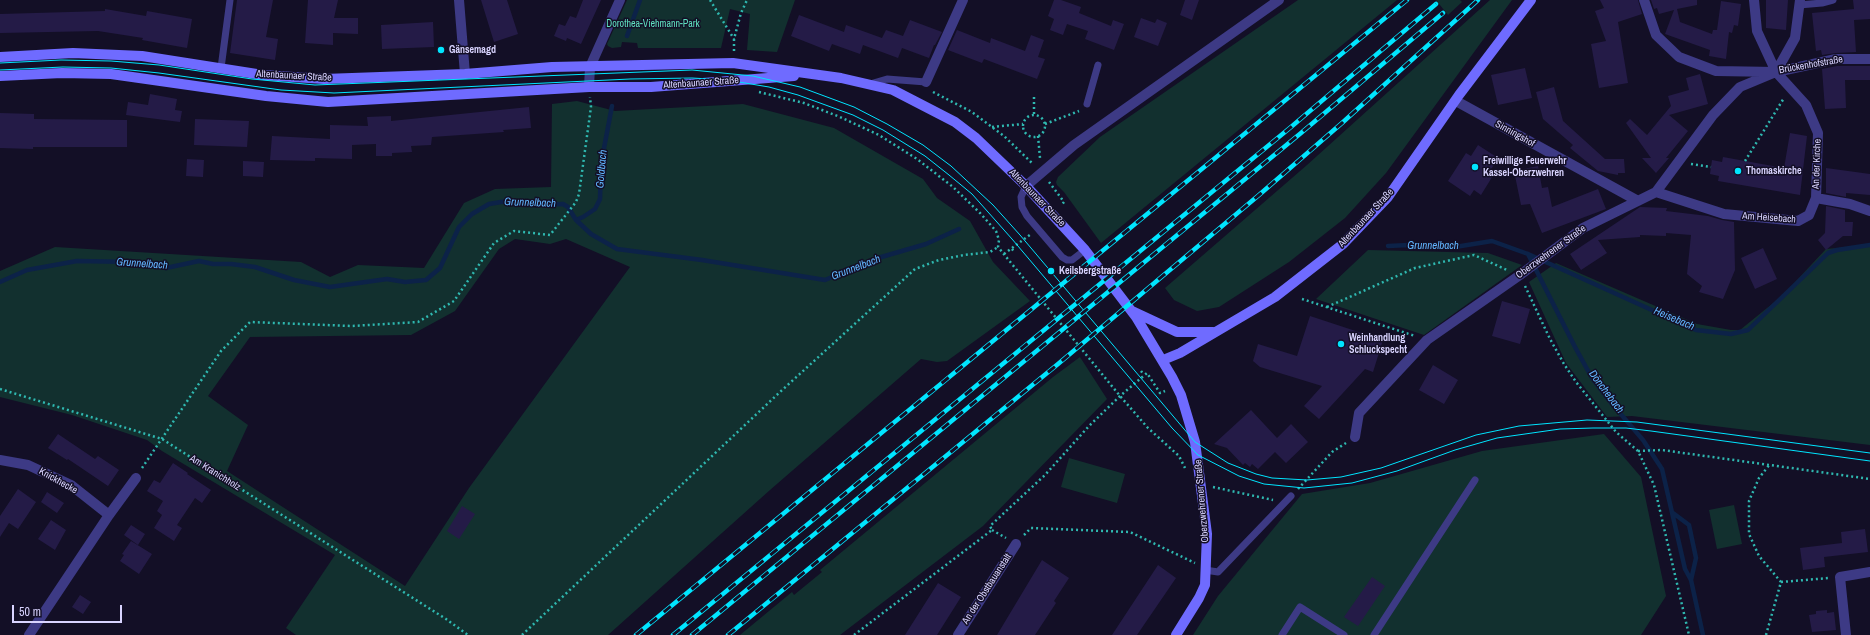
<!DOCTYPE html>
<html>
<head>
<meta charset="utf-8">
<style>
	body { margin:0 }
	#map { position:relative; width:1870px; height:635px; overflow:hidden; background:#130f26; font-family:"Archivo Narrow",sans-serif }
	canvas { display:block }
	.scale { position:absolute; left:12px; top:605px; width:110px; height:18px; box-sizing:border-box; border:2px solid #d9d4ff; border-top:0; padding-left:5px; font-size:12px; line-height:14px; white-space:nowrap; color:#d9d4ff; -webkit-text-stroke:3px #130f26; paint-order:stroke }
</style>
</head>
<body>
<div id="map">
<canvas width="1870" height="635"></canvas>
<div class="scale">50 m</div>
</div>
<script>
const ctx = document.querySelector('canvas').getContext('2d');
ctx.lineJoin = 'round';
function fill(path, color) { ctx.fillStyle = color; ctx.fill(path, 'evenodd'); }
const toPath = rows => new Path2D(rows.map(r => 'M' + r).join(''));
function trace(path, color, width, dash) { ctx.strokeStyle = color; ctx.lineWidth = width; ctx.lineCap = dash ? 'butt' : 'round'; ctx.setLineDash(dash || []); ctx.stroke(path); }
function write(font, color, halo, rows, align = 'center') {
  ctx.font = font + ' "Archivo Narrow",sans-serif'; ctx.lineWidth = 3; ctx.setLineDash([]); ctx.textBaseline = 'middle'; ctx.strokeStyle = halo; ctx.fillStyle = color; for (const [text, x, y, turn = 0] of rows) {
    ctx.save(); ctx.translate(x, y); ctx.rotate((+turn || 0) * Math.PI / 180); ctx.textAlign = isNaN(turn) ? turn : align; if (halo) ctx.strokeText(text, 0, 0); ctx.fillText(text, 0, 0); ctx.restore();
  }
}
fill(toPath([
	[627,0,795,0,777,52,747,50,750,14,730,9,721,48,638,48,637,43,622,42,621,47,612,48,608,46,607,44],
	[1298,0,1397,0,1101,243,1064,192,1057,185,1056,182,1058,177,1100,137],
	[1436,0,1460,0,1462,2,1448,15],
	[1490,0,1512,0,1386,173,1345,218,1289,262,1219,307,1197,311,1174,300,1165,288,1307,165],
	[577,101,615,111,743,104,834,128,923,179,937,198,970,221,993,262,1030,301,947,361,937,362,921,359,770,490,608,635,296,635,286,628,335,555,162,451,147,440,72,415,0,397,0,271,55,247,301,262,330,277,358,265,424,268,464,203,495,189,551,187,552,104],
	[515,239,550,244,566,239,630,267,469,488,405,586,227,471,248,425,208,396,250,337,411,335,455,311,499,249],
	[1870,245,1870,445,1632,416,1607,417,1566,363,1529,282,1556,263,1697,324,1731,330,1740,330,1783,295,1826,249],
	[1368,250,1488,253,1522,265,1424,335,1316,299],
	[1080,357,1107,399,983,526,840,635,740,635,792,592,794,595,822,572,820,570,1053,377],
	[1604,434,1641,477,1666,596,1641,635,1193,635,1218,596,1302,494,1370,483,1482,451],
	[1069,458,1125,474,1117,503,1061,487],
	[1734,505,1742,544,1717,549,1709,510]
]), '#12302f');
trace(toPath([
	[627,36,640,0],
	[576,220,583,217,595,209,600,199,601,164,612,106],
	[1388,246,1409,245,1455,247,1492,241,1528,254,1696,330,1731,334,1748,330,1828,253,1837,250,1870,245],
	[1528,254,1575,347,1592,378,1613,405,1643,440,1662,469,1685,569,1691,580,1703,635],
	[0,282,27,270,77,261,133,262,166,268,199,261,213,264,231,264,255,267,294,280,330,287,387,279,405,282,426,280,440,268,459,227,472,214,489,204,507,201,538,205,563,204,568,207,576,220,591,234,617,249,702,260,825,280,878,258,926,244,959,229],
	[1673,513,1689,525,1696,558,1691,580]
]), '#0c2248', 4.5);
fill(toPath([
	[237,0,273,0,266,37,278,39,275,60,230,53],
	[308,0,338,0,334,18,358,18,358,34,333,33,333,45,305,43],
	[481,0,507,0,518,34,494,42],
	[583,0,601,0,581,44,567,38,566,41,554,36,559,24,565,26,570,16,576,18],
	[1054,0,1061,0,1081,7,1079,13,1111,26,1113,20,1124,24,1114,50,1085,39,1088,31,1067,24,1063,35,1050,30,1054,19,1048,16],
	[1185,0,1199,0,1192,20,1180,15],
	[1600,0,1638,0,1642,14,1618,22,1628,83,1599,88,1591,44,1606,41,1595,11,1604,8],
	[1651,0,1697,0,1697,5,1677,9,1680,22,1712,34,1713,30,1717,30,1721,1,1741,4,1738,26,1734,25,1732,33,1729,32,1726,59,1709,56,1710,50,1665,34,1674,10,1659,14,1657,8,1654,9],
	[1766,0,1788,0,1786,30,1766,28],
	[1853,0,1870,0,1870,19,1854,20,1856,52,1836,53,1822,55,1821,50,1816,51,1812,13,1854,9],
	[105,9,146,16,147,11,192,19,187,48,142,40,143,38,98,31,0,33,0,14,105,11],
	[799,15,844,32,846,25,882,38,886,30,903,36,910,20,942,32,935,45,934,45,929,58,902,48,898,58,863,45,860,54,832,44,829,51,791,36],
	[1141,18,1155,23,1157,19,1167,23,1158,46,1134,37],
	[433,22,434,47,382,49,381,25],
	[957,30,990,43,991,38,1025,51,1031,35,1044,40,1038,57,1045,59,1037,79,984,59,982,63,948,50],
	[1837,66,1870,66,1870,80,1845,80,1846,108,1825,109,1822,69],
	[1525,68,1532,98,1498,105,1491,75],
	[1700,74,1708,104,1669,115,1688,131,1666,158,1669,158,1656,173,1642,158,1651,158,1626,123,1630,119,1647,135,1671,106,1668,96,1689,90,1686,78],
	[1554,87,1563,121,1605,159,1624,159,1625,173,1618,173,1618,175,1598,171,1570,148,1573,145,1543,119,1536,92],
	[150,94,177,99,175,110,182,111,180,122,126,115,128,102,148,105],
	[529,107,531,128,503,130,504,132,432,137,431,145,411,146,412,152,392,153,392,156,376,156,376,144,352,145,352,159,315,158,315,161,270,160,272,136,330,139,330,125,368,126,367,117,391,116,391,121],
	[0,113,34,114,34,119,127,120,127,147,33,147,33,149,0,148],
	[195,119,249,121,247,147,194,145],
	[1790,133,1807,136,1800,195,1718,181,1719,176,1710,174,1712,160,1722,162,1723,157,1784,168],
	[1478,145,1498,158,1487,176,1494,174,1481,195,1474,190,1470,196,1448,181,1466,153,1471,156],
	[187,159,204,160,203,177,186,176],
	[243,161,264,162,263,177,243,176],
	[1538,166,1542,188,1548,187,1552,207,1598,189,1606,209,1542,233,1530,204,1521,205,1514,171],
	[1826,168,1870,174,1870,195,1846,193,1846,197,1826,193],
	[1826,206,1845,210,1845,222,1853,222,1852,236,1843,236,1826,250,1818,240,1825,233],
	[1640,207,1667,208,1666,211,1708,216,1722,220,1734,222,1735,270,1723,299,1699,292,1702,286,1687,274,1691,235,1666,233,1666,236,1640,235,1640,237,1598,240,1607,253,1581,270,1570,254],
	[1763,248,1777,279,1755,289,1741,258],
	[1502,301,1530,309,1520,344,1492,336],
	[1310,316,1383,340,1373,372,1365,369,1319,419,1304,406,1322,386,1260,367,1253,361,1258,344,1297,356],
	[1433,365,1458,380,1444,404,1419,390],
	[1251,410,1277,438,1291,424,1308,442,1286,463,1275,452,1258,469,1252,464,1250,467,1245,463,1243,465,1227,448,1214,444],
	[58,434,95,459,98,456,119,470,108,486,68,459,67,460,48,448],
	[173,463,188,473,187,474,211,490,202,503,195,498,177,525,182,528,174,541,154,528,162,515,157,511,163,501,147,491,154,480,160,483],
	[18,489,36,502,18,529,9,523,0,537,0,516],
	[47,492,64,503,57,513,41,502],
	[462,506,475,514,459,539,447,531],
	[51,520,66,530,55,550,38,539],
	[131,525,145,534,138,545,124,535],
	[1865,529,1868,552,1824,557,1825,567,1803,570,1800,548,1842,543,1841,532],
	[131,541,152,554,139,574,120,561,124,555,122,554],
	[1042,560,1069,578,1054,601,1056,603,1035,635,997,635],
	[1158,565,1176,578,1137,635,1112,635],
	[1372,577,1385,586,1358,626,1344,617],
	[938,583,961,597,937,635,905,635],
	[80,595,91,602,83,614,72,607],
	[1827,610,1827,613,1834,612,1836,630,1812,632,1809,615,1816,614,1816,611]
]), '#241b47');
trace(toPath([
	[710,0,734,39],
	[734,51,734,39,741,13,747,0],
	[759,92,804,103,840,117,879,135,917,159,953,187,980,213,996,231,999,240,998,247,1120,396,1148,428,1179,456,1185,468],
	[933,92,972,112,1004,136,1033,164],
	[1034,114,1034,97],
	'1023 126a11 11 0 1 1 22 0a11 11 0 1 1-22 0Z',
	[1045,124,1079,111],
	[992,127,1023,124],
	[1038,136,1040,158],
	[1745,161,1784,98],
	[1691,164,1711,167],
	[1049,182,1064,202,1061,206],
	[1012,249,1015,253],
	[1004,254,1031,234],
	[1525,286,1550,339,1564,364,1576,382,1616,432,1638,451,1654,485,1689,635],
	[1302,299,1415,336],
	[1327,307,1415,268,1474,255,1507,270],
	[1141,371,1144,375],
	[0,389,162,439,446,619,468,635],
	[1638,451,1662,450,1870,479],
	[142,468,221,351,250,322,352,326,418,322,454,301,494,243,514,231,550,235,576,202,579,194,591,107,590,97],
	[1213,487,1273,500],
	[1298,489,1332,452,1346,443],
	[992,530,1006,538],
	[1024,535,1031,528,1130,532,1195,563],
	[1781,582,1829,578],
	[522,635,780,392,915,269,939,260,964,255,990,252,998,247],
	[854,635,992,530,990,526,1045,475,1089,426,1120,396,1147,373,1160,393,1165,391],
	[1766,635,1781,582,1759,556,1749,534,1749,501,1759,478,1770,464]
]), '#2fb8b0', 2.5, [2, 3]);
trace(toPath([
	[1799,5,1822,3,1833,0],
	[221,68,230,0],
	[870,84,887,79,926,82],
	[1087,104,1098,65],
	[1026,186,1021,197,1022,207,1027,216,1062,257,1067,260,1072,260,1085,250],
	[1205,570,1218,572,1291,496],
	[1282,635,1300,607,1344,635],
	[1374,635,1475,480]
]), '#3d3a85', 7);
trace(toPath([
	[459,0,465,74],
	[1644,0,1656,35,1679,57,1716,71,1776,72,1836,59,1870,59],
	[926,82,963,0],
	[589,87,590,67,620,0],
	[1456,101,1638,201],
	[1026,186,1074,145,1279,0],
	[1656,192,1724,214,1798,221,1809,215,1816,198,1818,133,1806,105,1776,72,1757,31,1754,0],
	[1816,198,1850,204,1870,211],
	[1355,437,1359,413,1427,340,1520,275,1583,228,1656,192,1713,115,1740,87,1776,72,1795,38,1800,0],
	[0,460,28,465,71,485,109,515],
	[29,635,109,515,136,478],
	[958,635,1016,544],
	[1846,635,1840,577,1870,572]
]), '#3d3a85', 10);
trace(toPath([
	[0,57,73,53,142,56,263,75,324,79,465,74,552,67,733,63,841,78,893,90,955,122,976,138,1026,186,1085,250,1136,317,1172,377,1181,395,1195,442,1207,534,1205,585,1199,598,1176,635],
	[0,76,62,73,111,74,266,96,328,102,589,87,651,87,794,76],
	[1132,311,1177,332,1213,332],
	[1163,360,1180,353,1275,297,1343,244,1388,197,1459,95,1531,0]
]), '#6f6bff', 10);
trace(toPath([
	[0,63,61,60,111,61,159,65,252,79,315,85,692,70,753,76,800,87,854,107,887,124,923,145,951,166,993,205,1020,235,1195,442,1228,463,1256,474,1272,478,1307,480,1341,477,1381,468,1476,435,1519,426,1587,420,1637,422,1870,453],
	[0,70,63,67,111,68,159,73,281,90,334,93,630,79,692,78,727,80,769,87,798,95,853,115,883,130,925,156,949,175,972,194,1012,239,1172,428,1198,455,1239,476,1264,484,1304,488,1352,483,1397,471,1455,450,1497,438,1560,429,1593,428,1626,428,1651,431,1870,461]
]), '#00e5ff', 1);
const rail = toPath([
	[636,635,1407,0],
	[673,635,1291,127,1436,4],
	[692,635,1301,133,1443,13],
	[728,635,1058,364,1259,195,1342,123,1478,0]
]);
trace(rail, '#00e5ff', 4.5);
trace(rail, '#130f26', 3, [9]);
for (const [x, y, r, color] of [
	[441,50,4,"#00e5ff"],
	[1475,167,4,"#00e5ff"],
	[1738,171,4,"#00e5ff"],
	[1051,271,4,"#00e5ff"],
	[1341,344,4,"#00e5ff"]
]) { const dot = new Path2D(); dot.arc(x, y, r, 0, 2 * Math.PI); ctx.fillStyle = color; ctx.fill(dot); trace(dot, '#130f26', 1.5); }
write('10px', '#5fe0c0', '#130f26', [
	["Dorothea-Viehmann-Park",653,24]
]);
write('bold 10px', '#d9d4ff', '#130f26', [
	["Gänsemagd",449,50],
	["Freiwillige Feuerwehr",1483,161],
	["Kassel-Oberzwehren",1483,173],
	["Thomaskirche",1746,171],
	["Keilsbergstraße",1059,271],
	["Weinhandlung",1349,338],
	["Schluckspecht",1349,350]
], 'left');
write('10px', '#d9d4ff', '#130f26', [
	["Brückenhofstraße",1811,65,-10],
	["Altenbaunaer Straße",294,76,3],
	["Altenbaunaer Straße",701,83,-4],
	["Sinningshof",1515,134,29],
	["An der Kirche",1817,164,-88],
	["Altenbaunaer Straße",1037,198,46],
	["Altenbaunaer Straße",1366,218,-47],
	["Am Heisebach",1769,218,4],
	["Oberzwehrener Straße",1551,252,-36],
	["Am Kranichholz",215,473,32],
	["Knickhecke",58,481,29],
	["Oberzwehrener Straße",1202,501,-95],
	["An der Obstbauanstalt",987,589,-57]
]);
write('italic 11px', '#62b6ff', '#130f26', [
	["Goldbach",602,169,-85],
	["Grunnelbach",530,203,2],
	["Grunnelbach",1433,246],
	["Grunnelbach",142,264,4],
	["Grunnelbach",856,268,-21],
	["Heisebach",1674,319,23],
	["Dönchebach",1606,392,53]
]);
</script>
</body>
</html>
